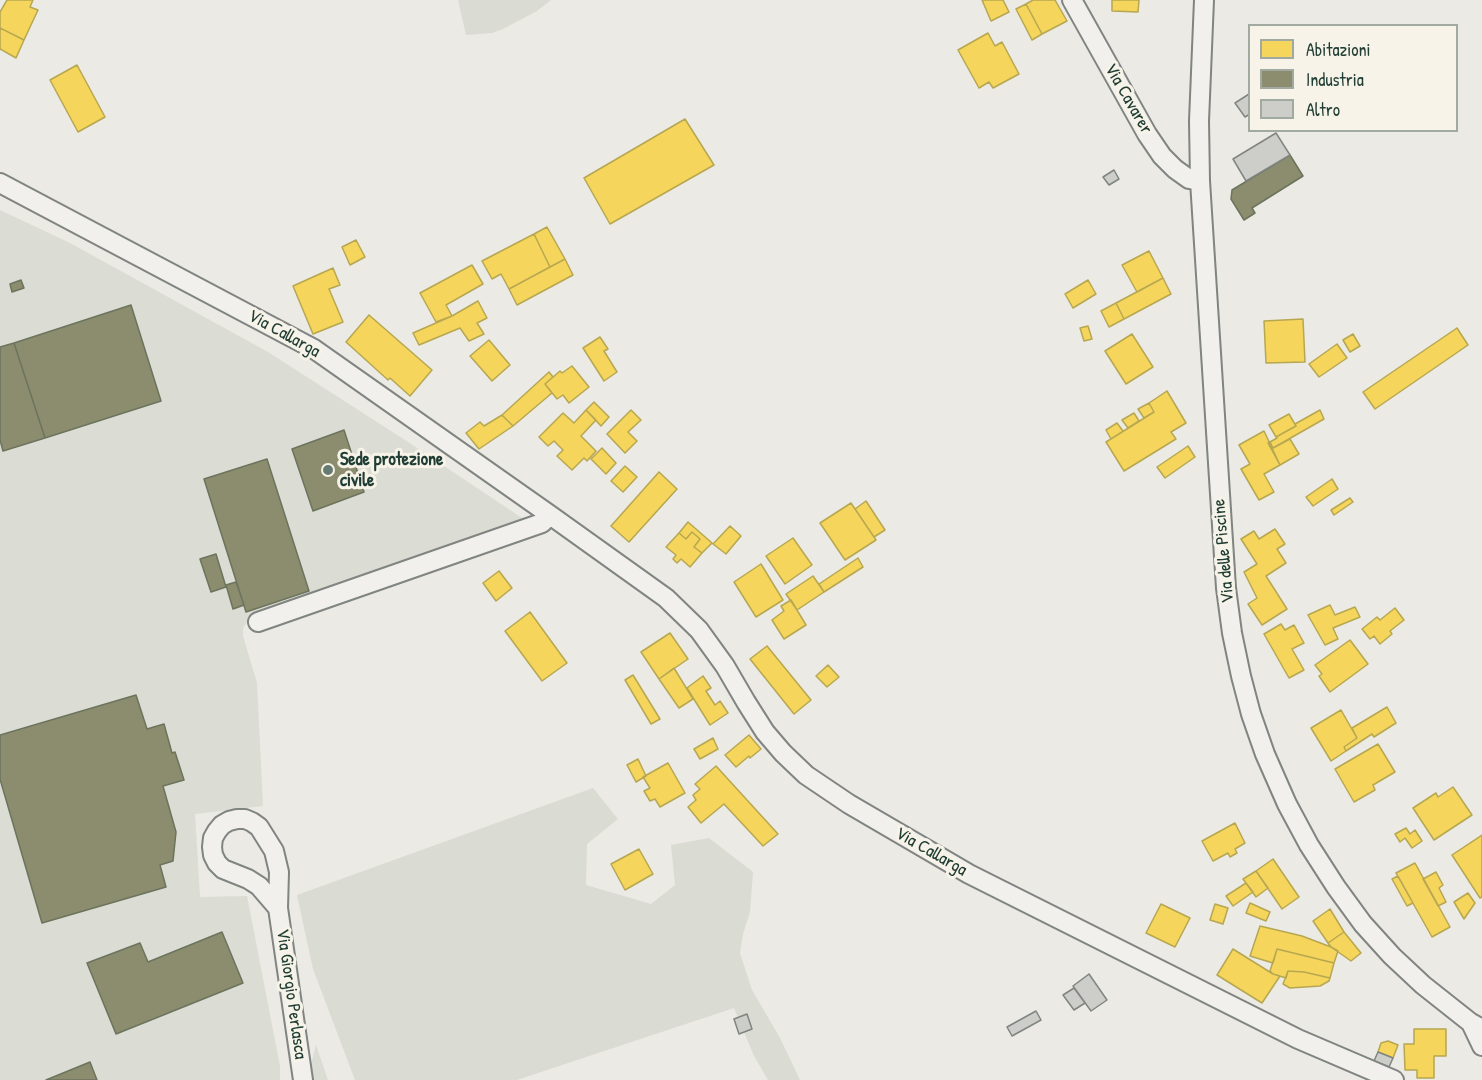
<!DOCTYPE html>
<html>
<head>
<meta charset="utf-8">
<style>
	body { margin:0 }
	#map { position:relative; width:1482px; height:1080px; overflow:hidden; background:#ebeae4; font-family:"Patrick Hand",sans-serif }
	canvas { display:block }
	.legend { position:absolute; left:1248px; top:24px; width:210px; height:108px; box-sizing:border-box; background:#f7f3e8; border:2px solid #a1aaa0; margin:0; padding:8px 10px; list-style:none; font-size:18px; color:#1f3d34 }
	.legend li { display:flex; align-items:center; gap:12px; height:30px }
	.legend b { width:30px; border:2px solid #a1aaa0 }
</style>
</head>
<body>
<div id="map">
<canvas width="1482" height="1080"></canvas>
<ul class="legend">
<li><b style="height:16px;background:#f6d55c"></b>Abitazioni</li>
<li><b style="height:16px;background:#8c8c6e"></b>Industria</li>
<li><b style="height:16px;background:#cdceca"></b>Altro</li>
</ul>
</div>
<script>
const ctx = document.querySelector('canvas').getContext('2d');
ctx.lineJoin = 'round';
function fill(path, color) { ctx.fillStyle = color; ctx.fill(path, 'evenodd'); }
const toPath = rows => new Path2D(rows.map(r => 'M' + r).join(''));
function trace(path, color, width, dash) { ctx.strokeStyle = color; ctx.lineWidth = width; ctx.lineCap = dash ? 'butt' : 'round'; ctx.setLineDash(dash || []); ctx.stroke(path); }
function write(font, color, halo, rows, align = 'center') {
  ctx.font = font + ' "Patrick Hand",sans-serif'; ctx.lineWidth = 6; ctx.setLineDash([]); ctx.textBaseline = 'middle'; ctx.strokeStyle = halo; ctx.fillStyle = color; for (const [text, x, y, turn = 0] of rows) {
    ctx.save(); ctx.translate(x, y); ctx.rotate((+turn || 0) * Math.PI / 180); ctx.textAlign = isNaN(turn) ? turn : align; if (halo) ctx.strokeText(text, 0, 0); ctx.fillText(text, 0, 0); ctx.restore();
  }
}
fill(toPath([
	[0,210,70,243,268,352,405,440,525,520,257,611,252,615,243,628,243,636,257,683,263,806,195,814,200,897,247,896,280,1066,280,1080,0,1080],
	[316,1045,328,1080,307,1080]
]), '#dbdcd3');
fill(toPath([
	[458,0,551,0,537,11,503,29,492,33,466,35],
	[593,788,618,819,587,844,586,885,651,904,675,885,671,845,709,838,753,872,750,912,743,934,740,953,752,990,780,1038,800,1080,768,1080,754,1056,734,1008,517,1080,355,1080,313,969,297,895]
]), '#dadbd2');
const homes = toPath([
	[7,0,33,0,30,7,38,10,24,40,0,28,0,12,7,0],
	[982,0,1003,0,1009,12,991,21,982,0],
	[1033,0,1055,0,1067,21,1042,34,1026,4,1033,0],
	[1112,0,1139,0,1138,12,1112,11,1112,0],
	[1026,4,1042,34,1032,40,1016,9,1026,4],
	[0,28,24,40,16,58,0,49,0,28],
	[988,33,995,46,1002,42,1019,74,993,88,989,82,979,88,958,50,988,33],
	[77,65,105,117,78,132,50,80,77,65],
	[685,119,714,165,610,224,584,178,685,119],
	[547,227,565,259,550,267,534,234,547,227],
	[534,234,550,267,509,289,501,274,492,279,482,261,534,234],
	[356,240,365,257,350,265,342,247,356,240],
	[1149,251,1163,278,1137,292,1122,265,1149,251],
	[565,259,573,275,517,305,509,289,565,259],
	[472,265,483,284,446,305,452,316,436,322,420,293,472,265],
	[333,268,340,285,329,289,343,322,313,334,293,286,333,268],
	[1163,278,1171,294,1124,319,1116,303,1163,278],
	[1088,280,1096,294,1073,308,1065,294,1088,280],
	[478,301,487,318,477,323,484,334,469,341,460,328,419,345,413,333,452,316,478,301],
	[1116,303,1124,319,1109,327,1101,311,1116,303],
	[369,315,432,370,410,396,390,378,388,380,346,342,369,315],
	[1303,319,1305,362,1266,363,1264,321,1303,319],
	[1088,326,1092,339,1084,341,1080,328,1088,326],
	[1457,328,1468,345,1375,409,1363,392,1457,328],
	[1132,334,1153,367,1126,384,1105,351,1132,334],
	[1353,334,1360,346,1350,352,1343,340,1353,334],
	[600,337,608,349,604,351,617,372,604,381,583,348,600,337],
	[489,340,510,365,492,381,470,356,489,340],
	[1337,344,1347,358,1319,377,1309,364,1337,344],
	[572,366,589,387,569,403,563,395,557,399,545,384,560,371,562,373,572,366],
	[549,372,553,377,545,384,552,393,513,426,502,415,549,372],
	[1167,391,1186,423,1171,432,1176,439,1124,471,1106,442,1154,412,1149,403,1167,391],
	[594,402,609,417,601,426,586,410,594,402],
	[1149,403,1154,412,1144,418,1138,409,1149,403],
	[586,410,596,420,581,436,596,451,587,461,584,458,572,470,557,456,563,450,554,441,548,446,539,437,563,413,574,423,586,410],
	[631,410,641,420,628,432,637,441,625,453,607,434,631,410],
	[1320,410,1324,419,1273,448,1270,442,1277,438,1276,437,1296,426,1295,424,1320,410],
	[1134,413,1139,421,1128,428,1122,420,1134,413],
	[1289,414,1296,426,1276,437,1269,425,1289,414],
	[502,415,513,426,479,449,466,433,480,422,484,426,502,415],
	[1117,423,1123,431,1111,439,1106,430,1117,423],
	[1264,431,1280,465,1264,474,1274,492,1259,500,1241,469,1250,464,1239,445,1264,431],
	[1290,439,1299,454,1280,465,1268,443,1270,442,1273,448,1290,439],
	[1188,446,1195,457,1165,478,1157,467,1188,446],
	[602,448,616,463,606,474,591,459,602,448],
	[625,466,637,477,623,492,611,481,625,466],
	[659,472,677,489,629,542,611,526,659,472],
	[1332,479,1338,489,1313,506,1306,497,1332,479],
	[1350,498,1353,502,1334,515,1331,510,1350,498],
	[866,501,885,530,874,537,855,509,866,501],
	[851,503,876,540,845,560,820,523,851,503],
	[688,522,712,543,702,553,694,547,700,539,692,532,686,539,679,533,688,522],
	[730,526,741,536,726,554,713,544,730,526],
	[1275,529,1285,544,1277,549,1286,563,1266,576,1287,609,1262,625,1248,604,1257,598,1244,572,1257,564,1241,539,1254,531,1259,539,1275,529],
	[692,532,700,539,694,547,702,553,690,567,681,559,677,563,673,559,676,555,666,547,679,533,686,539,692,532],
	[793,538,812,565,785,584,766,556,793,538],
	[858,558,863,567,824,592,819,584,858,558],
	[761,564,783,600,756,617,734,582,761,564],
	[499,571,512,588,496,601,483,583,499,571],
	[813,576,824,592,797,610,786,594,813,576],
	[791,600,806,625,784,639,772,620,784,611,781,606,791,600],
	[1330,605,1335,615,1355,607,1360,617,1333,628,1338,639,1325,645,1308,615,1330,605],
	[1395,608,1404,620,1390,631,1392,634,1380,644,1374,636,1370,639,1362,629,1377,617,1380,620,1395,608],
	[530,612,567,663,542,681,505,631,530,612],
	[1281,624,1285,630,1294,625,1304,643,1292,649,1304,670,1289,678,1264,634,1281,624],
	[670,633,688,659,659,679,641,652,670,633],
	[1350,640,1368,664,1330,692,1319,676,1322,674,1315,665,1350,640],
	[767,646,811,700,794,714,750,659,767,646],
	[828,665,839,677,827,687,816,676,828,665],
	[674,668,693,699,679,708,659,679,674,668],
	[633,675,660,719,651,724,625,680,633,675],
	[703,676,711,688,706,691,715,705,720,701,728,713,710,725,687,688,703,676],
	[1387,707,1396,723,1374,737,1372,734,1346,751,1344,747,1357,738,1352,728,1387,707],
	[1341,710,1357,738,1344,747,1346,751,1331,761,1311,728,1341,710],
	[749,735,761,749,750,758,749,756,736,767,725,755,749,735],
	[713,738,718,749,700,759,694,749,713,738],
	[1378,744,1395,772,1373,785,1375,790,1354,802,1335,769,1378,744],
	[638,759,646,776,636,782,627,765,638,759],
	[668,763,685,793,660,807,655,799,650,801,644,791,650,788,643,777,668,763],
	[716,766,778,834,763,846,724,804,701,823,688,807,696,800,693,795,700,789,695,784,716,766],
	[1453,787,1472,815,1434,840,1413,808,1436,793,1438,797,1453,787],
	[1235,823,1245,843,1235,849,1237,853,1230,857,1228,853,1213,861,1202,841,1235,823],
	[1406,828,1410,834,1415,830,1422,841,1412,848,1405,838,1400,842,1395,834,1406,828],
	[1482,835,1482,897,1480,898,1452,855,1482,835],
	[639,849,653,874,625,890,611,864,639,849],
	[1273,859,1299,897,1282,909,1256,871,1273,859],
	[1415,863,1450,927,1432,937,1396,873,1415,863],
	[1256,871,1268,888,1256,897,1243,879,1256,871],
	[1436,872,1443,885,1439,888,1446,902,1438,906,1423,879,1436,872],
	[1398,876,1413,903,1407,906,1392,879,1398,876],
	[1246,883,1253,892,1233,906,1226,896,1246,883],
	[1468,893,1475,903,1464,919,1454,902,1468,893],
	[1250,903,1270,912,1266,921,1246,913,1250,903],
	[1161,904,1190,918,1175,947,1146,933,1161,904],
	[1215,904,1228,908,1223,924,1210,920,1215,904],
	[1330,909,1344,932,1328,943,1313,921,1330,909],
	[1260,926,1302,936,1331,947,1338,951,1334,963,1277,949,1273,963,1250,956,1260,926],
	[1344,932,1361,953,1351,961,1331,947,1328,943,1344,932],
	[1233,949,1273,974,1280,976,1262,1003,1217,975,1233,949],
	[1277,949,1334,963,1330,978,1304,972,1288,971,1286,978,1273,974,1270,971,1277,949],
	[1288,971,1304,972,1330,978,1329,981,1320,986,1290,988,1283,984,1288,971],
	[1414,1029,1446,1029,1446,1056,1434,1056,1434,1078,1417,1078,1417,1070,1405,1070,1404,1044,1414,1044,1414,1029],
	[1388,1041,1398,1045,1393,1058,1378,1052,1381,1043,1388,1041]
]);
fill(homes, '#f6d55c');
trace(homes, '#b6a750', 1.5);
const industry = toPath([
	[1290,155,1303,176,1252,208,1255,213,1244,220,1231,199,1232,190,1290,155],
	[21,280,24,288,12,292,10,284,21,280],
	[131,305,161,401,45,438,14,343,131,305],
	[14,343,45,438,3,451,0,440,0,347,14,343],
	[344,430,364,492,313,511,292,449,344,430],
	[267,459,309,591,246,612,204,479,267,459],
	[216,554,226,587,211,592,200,559,216,554],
	[236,582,244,605,233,609,226,585,236,582],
	[136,695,147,729,164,724,172,753,175,752,184,780,163,786,176,832,173,861,160,865,166,887,42,923,0,779,0,735,136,695],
	[222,932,243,983,116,1034,87,963,140,943,148,962,222,932],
	[90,1062,97,1080,46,1080,90,1062]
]);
fill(industry, '#8c8c6e');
trace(industry, '#6b745d', 1.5);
const building = toPath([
	[1249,94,1250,114,1245,117,1235,103,1249,94],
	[1276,133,1290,155,1246,181,1233,159,1276,133],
	[1114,170,1119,179,1109,185,1103,177,1114,170],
	[1089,974,1107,1000,1091,1011,1073,986,1089,974],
	[1074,988,1085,1003,1074,1010,1063,995,1074,988],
	[1036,1011,1041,1020,1012,1036,1007,1027,1036,1011],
	[747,1014,752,1029,739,1034,734,1019,747,1014],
	[1378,1052,1393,1058,1389,1067,1374,1061,1378,1052]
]);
fill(building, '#cdceca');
trace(building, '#808581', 1.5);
const minor = toPath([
	[1072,0,1147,134,1162,156,1175,169,1189,179,1200,181],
	[1204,0,1199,121,1200,181,1226,588,1232,633,1241,676,1251,714,1265,754,1287,804,1309,845,1336,887,1363,924,1392,956,1423,985,1471,1023,1482,1029],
	[0,183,314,349,550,515,666,598,699,630,725,666,746,702,765,732,783,753,806,775,849,804,969,874,1298,1039,1394,1080],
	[258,622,542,523,550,515],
	[237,819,245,819,252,822,259,827,274,851,279,872,278,908,259,886,248,879,223,869,217,863,213,855,212,847,213,838,217,831,222,825,229,821,237,819],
	[278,908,303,1080],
	[1471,1023,1482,1046]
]);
trace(minor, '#808581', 22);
trace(minor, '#f1f0ec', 18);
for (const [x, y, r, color] of [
	[328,470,6,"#667a72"]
]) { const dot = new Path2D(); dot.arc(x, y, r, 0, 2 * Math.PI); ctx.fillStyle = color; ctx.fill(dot); trace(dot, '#f7f3e8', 2); }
write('18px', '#1f3d34', '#f7f3e8', [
	["Via Cavarer",1128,99,60],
	["Via Callarga",284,334,29],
	["Via delle Piscine",1224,551,-95],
	["Via Callarga",931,852,30],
	["Via Giorgio Perlasca",291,994,82]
]);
write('bold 18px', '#1f3d34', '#f7f3e8', [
	["Sede protezione",340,460],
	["civile",340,481]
], 'left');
</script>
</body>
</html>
